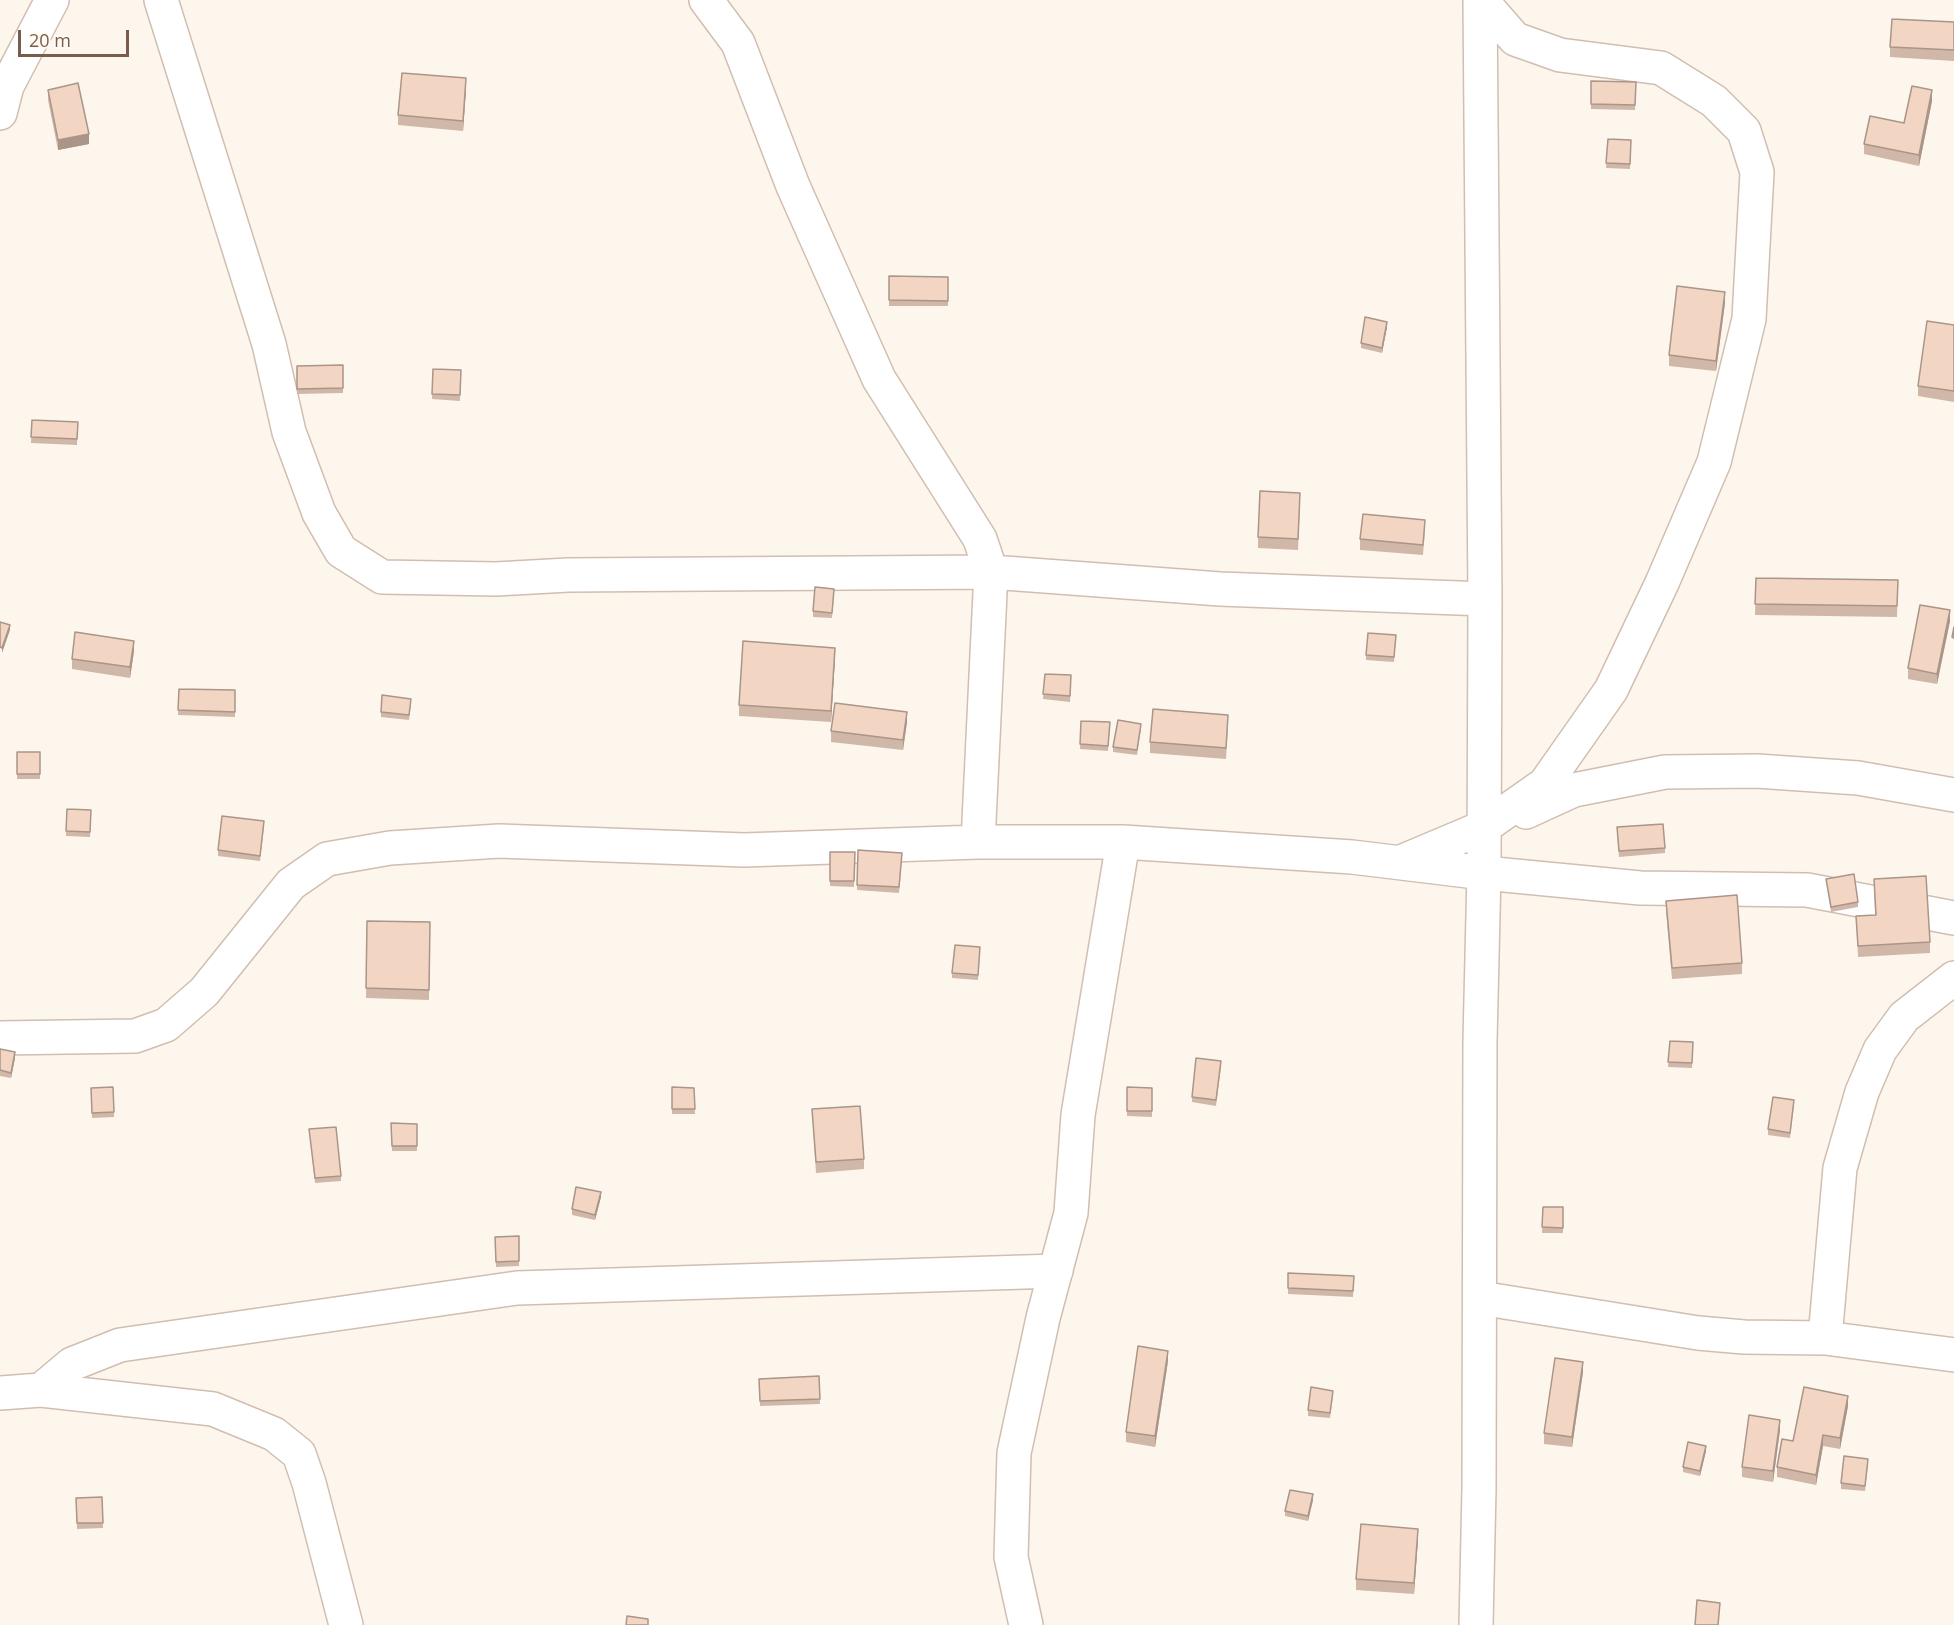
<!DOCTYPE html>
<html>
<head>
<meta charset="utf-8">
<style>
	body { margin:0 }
	#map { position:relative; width:1954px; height:1625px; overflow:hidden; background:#fdf6ec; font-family:"Open Sans",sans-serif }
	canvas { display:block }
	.scale { position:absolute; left:18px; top:30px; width:111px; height:27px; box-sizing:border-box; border:3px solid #7a5c4d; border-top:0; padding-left:8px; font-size:18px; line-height:21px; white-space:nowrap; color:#7a5c4d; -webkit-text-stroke:4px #fffaf3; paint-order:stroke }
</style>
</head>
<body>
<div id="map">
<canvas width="1954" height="1625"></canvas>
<div class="scale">20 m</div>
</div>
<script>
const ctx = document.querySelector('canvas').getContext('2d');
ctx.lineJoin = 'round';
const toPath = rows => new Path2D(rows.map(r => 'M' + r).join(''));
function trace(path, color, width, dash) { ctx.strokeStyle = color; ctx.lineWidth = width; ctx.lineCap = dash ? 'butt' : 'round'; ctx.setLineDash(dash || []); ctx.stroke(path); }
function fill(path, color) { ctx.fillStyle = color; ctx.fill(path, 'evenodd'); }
const minor = toPath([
	[161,0,269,344,289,432,319,513,341,551,382,577,496,579,568,575,991,572,1220,589,1485,599],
	[706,0,738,43,793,186,879,379,980,539,991,572,978,842],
	[0,113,7,86,52,0],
	[1526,812,1574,790,1665,772,1757,771,1858,778,1954,795],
	[1401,862,1484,827,1545,784,1611,690,1662,583,1714,462,1749,319,1757,172,1744,131,1714,101,1661,68,1560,55,1515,39,1481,0],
	[0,1038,135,1036,166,1025,204,992,291,884,327,859,390,848,499,841,744,850,978,842,1123,842,1352,857,1484,873,1640,888,1807,890,1954,918],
	[1480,1298,1698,1333,1744,1337,1825,1338,1954,1355],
	[1825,1338,1840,1168,1862,1092,1880,1050,1904,1017,1954,978],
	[41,1390,72,1364,120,1345,517,1288,1056,1271],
	[0,1393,41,1390,213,1409,274,1434,299,1454,309,1483,346,1625],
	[1026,1625,1011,1557,1014,1453,1043,1318,1071,1213,1078,1115,1123,842],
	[1476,1625,1479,1489,1480,1041,1484,873,1485,599,1480,0]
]);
trace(minor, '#d1beb0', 36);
trace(minor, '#fff', 33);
fill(toPath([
	[1954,22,1954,61,1890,57,1890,47],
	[1591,81,1636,82,1635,110,1591,109],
	[466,89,463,131,398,125,398,115],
	[48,90,89,144,58,150,48,100],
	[1932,101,1919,166,1864,154,1864,144,1904,123],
	[1608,139,1631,140,1630,169,1606,168],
	[889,276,948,277,948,306,889,306],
	[1725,303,1716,371,1669,366,1669,355],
	[1954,325,1954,402,1918,396,1918,386],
	[1387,327,1382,353,1361,348,1361,343],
	[343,365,343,393,297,394,297,366],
	[433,369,461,370,460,401,432,399],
	[32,420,78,422,77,445,31,443],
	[1300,504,1298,550,1258,548,1258,537],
	[1425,530,1423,555,1360,550,1360,539],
	[1756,578,1898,580,1897,617,1755,615],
	[834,594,832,618,813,617,813,611],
	[1950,621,1937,684,1908,679,1908,668],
	[1396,635,1394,662,1366,660,1366,655],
	[134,651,130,678,72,669,72,659],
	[835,658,831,722,739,716,739,705],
	[1045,674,1071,675,1070,702,1043,699],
	[179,689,235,690,235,717,178,715],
	[411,704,409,720,381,717,381,712],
	[1081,721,1110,722,1108,751,1080,749],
	[907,722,903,750,831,742,831,731],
	[1228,726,1226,759,1150,753,1150,742],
	[1141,729,1137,755,1113,752,1113,747],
	[17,752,40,752,40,779,17,779],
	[67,809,91,810,90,837,66,836],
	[264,827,260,861,218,856,218,850],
	[1617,833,1665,848,1665,853,1619,857],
	[858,850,902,858,899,893,857,890],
	[830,852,855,852,854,887,830,886],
	[1826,879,1858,902,1858,907,1831,912],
	[1874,879,1930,942,1930,953,1858,957,1856,916,1875,915],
	[1666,901,1742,963,1742,974,1672,979,1666,911],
	[367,921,430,922,429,1000,366,998],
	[980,952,978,980,952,978,952,973],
	[1670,1041,1693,1042,1692,1068,1668,1067],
	[0,1049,15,1058,11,1078,0,1076],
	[1221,1067,1216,1106,1192,1102,1192,1097],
	[672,1087,694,1088,695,1114,672,1114],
	[1127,1087,1152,1088,1152,1117,1127,1116],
	[91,1088,114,1112,114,1117,92,1118],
	[1794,1105,1790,1138,1768,1135,1768,1129],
	[812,1109,864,1159,864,1169,816,1173],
	[391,1123,417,1124,417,1151,392,1151],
	[309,1129,341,1176,341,1181,315,1183],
	[601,1197,595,1220,572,1215,572,1209],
	[1543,1207,1563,1207,1563,1233,1542,1233],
	[519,1236,519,1266,496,1267,495,1237],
	[1288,1273,1354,1276,1353,1297,1288,1294],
	[1168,1361,1155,1447,1126,1442,1126,1432],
	[1583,1372,1572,1447,1544,1444,1544,1433],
	[819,1376,820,1404,760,1406,759,1379],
	[1333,1396,1330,1418,1308,1416,1308,1410],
	[1848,1406,1840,1449,1823,1446,1816,1485,1777,1477,1777,1467,1793,1441],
	[1780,1430,1773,1482,1742,1477,1742,1467],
	[1706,1451,1700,1476,1683,1472,1683,1467],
	[1868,1464,1865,1491,1841,1489,1841,1483],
	[102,1497,103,1528,77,1529,76,1498],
	[1313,1500,1308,1521,1285,1516,1285,1511],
	[1418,1539,1414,1594,1356,1590,1356,1579]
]), '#d1b7a8');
fill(toPath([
	[466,78,466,89,463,131,463,121],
	[1932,90,1932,101,1919,166,1919,155],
	[89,134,89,144,58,150,58,140],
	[1725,292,1725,303,1716,371,1716,361],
	[1387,322,1387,327,1382,353,1382,348],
	[1950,610,1950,621,1937,684,1937,674],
	[10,625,10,630,2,653,2,648],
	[134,641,134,651,130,678,130,667],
	[835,648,835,658,831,722,831,711],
	[907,712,907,722,903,750,903,740],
	[15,1052,15,1058,11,1078,11,1073],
	[601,1192,601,1197,595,1220,595,1215],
	[1168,1351,1168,1361,1155,1447,1155,1436],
	[1583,1362,1583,1372,1572,1447,1572,1437],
	[1848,1396,1848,1406,1840,1449,1840,1438],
	[1780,1420,1780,1430,1773,1482,1773,1471],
	[1823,1435,1823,1446,1816,1485,1816,1475],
	[1706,1446,1706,1451,1700,1476,1700,1471],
	[1313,1494,1313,1500,1308,1521,1308,1516],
	[1418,1529,1418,1539,1414,1594,1414,1583]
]), '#aa9588');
const building = toPath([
	[1892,19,1954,22,1954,50,1890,47,1892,19],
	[402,73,466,78,463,121,398,115,402,73],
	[1591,81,1636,82,1635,105,1591,104,1591,81],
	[78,83,89,134,58,140,48,90,78,83],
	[1912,86,1932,90,1919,155,1864,144,1870,116,1904,123,1912,86],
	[1608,139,1631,140,1630,164,1606,163,1608,139],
	[889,276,948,277,948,301,889,300,889,276],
	[1677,286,1725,292,1716,361,1669,355,1677,286],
	[1365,317,1387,322,1382,348,1361,343,1365,317],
	[1927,321,1954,325,1954,391,1918,386,1927,321],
	[343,365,343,388,297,389,297,366,343,365],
	[433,369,461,370,460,395,432,394,433,369],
	[32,420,78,422,77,439,31,437,32,420],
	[1260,491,1300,493,1298,539,1258,537,1260,491],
	[1363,514,1425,520,1423,545,1360,539,1363,514],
	[1756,578,1898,580,1897,606,1755,604,1756,578],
	[815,587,834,589,832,613,813,611,815,587],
	[1920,605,1950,610,1937,674,1908,668,1920,605],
	[0,622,10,625,2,648,0,647,0,622],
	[1954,627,1954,638,1952,637,1954,627],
	[75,632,134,641,130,667,72,659,75,632],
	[1368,633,1396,635,1394,657,1366,655,1368,633],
	[743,641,835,648,831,711,739,705,743,641],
	[1045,674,1071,675,1070,696,1043,694,1045,674],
	[179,689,235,690,235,712,178,710,179,689],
	[382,695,411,699,409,715,381,712,382,695],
	[835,703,907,712,903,740,831,731,835,703],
	[1153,709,1228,715,1226,748,1150,742,1153,709],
	[1118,720,1141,724,1137,750,1113,747,1118,720],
	[1081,721,1110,722,1108,746,1080,744,1081,721],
	[17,752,40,752,40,774,17,774,17,752],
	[67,809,91,810,90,832,66,831,67,809],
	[222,816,264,821,260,856,218,850,222,816],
	[1663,824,1665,848,1619,851,1617,827,1663,824],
	[858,850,902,853,899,887,857,885,858,850],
	[830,852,855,852,854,881,830,881,830,852],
	[1854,874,1858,902,1831,907,1826,879,1854,874],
	[1926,876,1930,942,1858,946,1856,916,1876,915,1874,879,1926,876],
	[1737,895,1742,963,1672,968,1666,901,1737,895],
	[367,921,430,922,429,990,366,988,367,921],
	[955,945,980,947,978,975,952,973,955,945],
	[1670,1041,1693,1042,1692,1063,1668,1062,1670,1041],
	[0,1049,15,1052,11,1073,0,1070,0,1049],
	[1196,1058,1221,1061,1216,1100,1192,1097,1196,1058],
	[113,1087,114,1112,92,1113,91,1088,113,1087],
	[672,1087,694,1088,695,1109,672,1109,672,1087],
	[1127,1087,1152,1088,1152,1111,1127,1111,1127,1087],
	[1773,1097,1794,1100,1790,1133,1768,1129,1773,1097],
	[860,1106,864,1159,816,1162,812,1109,860,1106],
	[391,1123,417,1124,417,1146,392,1146,391,1123],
	[336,1127,341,1176,315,1178,309,1129,336,1127],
	[576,1187,601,1192,595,1215,572,1209,576,1187],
	[1543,1207,1563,1207,1563,1228,1542,1227,1543,1207],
	[519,1236,519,1261,496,1262,495,1237,519,1236],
	[1288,1273,1354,1276,1353,1291,1288,1288,1288,1273],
	[1138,1346,1168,1351,1155,1436,1126,1432,1138,1346],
	[1555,1358,1583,1362,1572,1437,1544,1433,1555,1358],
	[819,1376,820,1399,760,1401,759,1379,819,1376],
	[1311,1387,1333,1391,1330,1413,1308,1410,1311,1387],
	[1804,1387,1848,1396,1840,1438,1823,1435,1816,1475,1777,1467,1782,1439,1793,1441,1804,1387],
	[1749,1415,1780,1420,1773,1471,1742,1467,1749,1415],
	[1688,1442,1706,1446,1700,1471,1683,1467,1688,1442],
	[1844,1456,1868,1459,1865,1486,1841,1483,1844,1456],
	[1290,1490,1313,1494,1308,1516,1285,1511,1290,1490],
	[102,1497,103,1523,77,1523,76,1498,102,1497],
	[1361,1524,1418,1529,1414,1583,1356,1579,1361,1524],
	[1697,1600,1720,1603,1718,1625,1695,1625,1697,1600],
	[627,1616,648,1619,648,1625,626,1625,627,1616]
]);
fill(building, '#f3d5c3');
trace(building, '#aa9588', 1.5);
</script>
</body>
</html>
